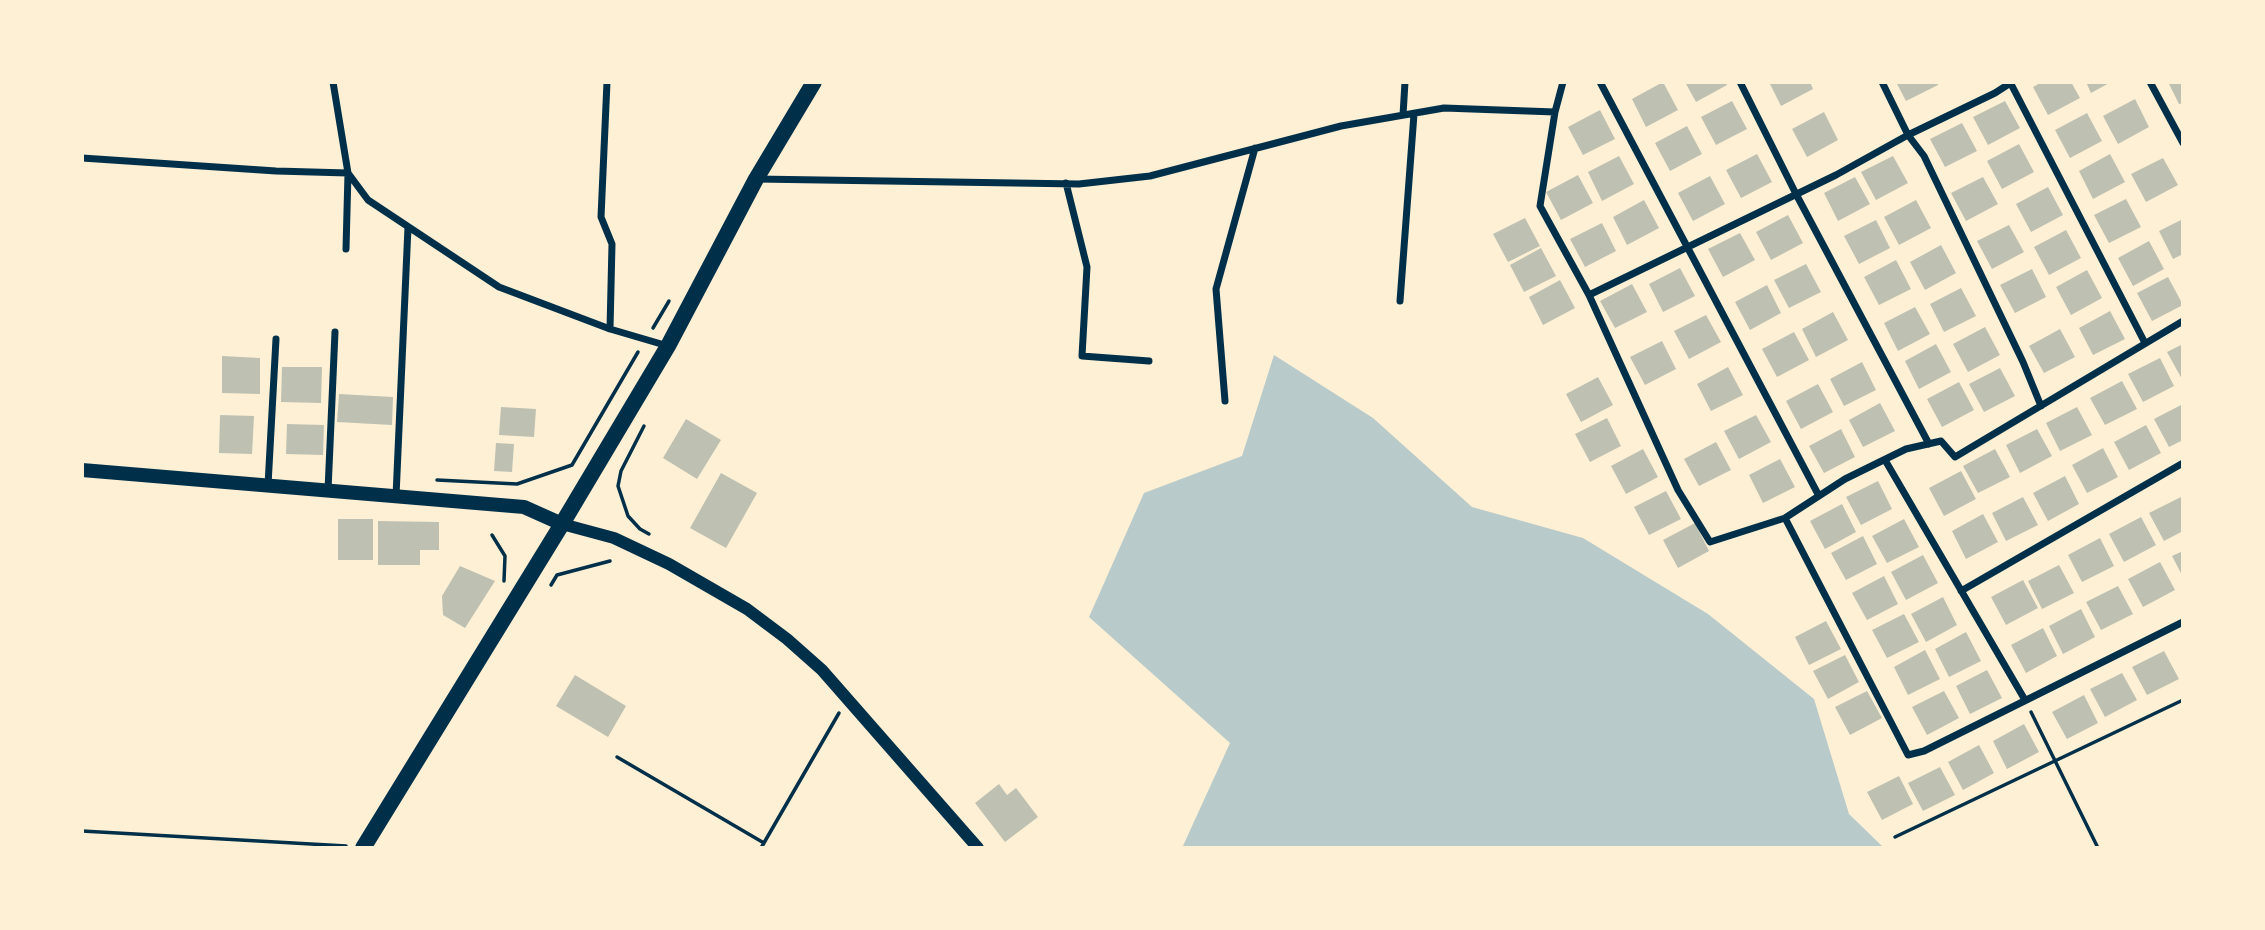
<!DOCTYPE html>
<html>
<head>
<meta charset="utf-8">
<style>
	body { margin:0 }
	#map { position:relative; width:2265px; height:930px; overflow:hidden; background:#fdf0d5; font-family:Cabin,sans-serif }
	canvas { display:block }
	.frame { position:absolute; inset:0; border:84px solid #fdf0d5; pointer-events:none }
</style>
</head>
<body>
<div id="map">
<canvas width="2265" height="930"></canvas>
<div class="frame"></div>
</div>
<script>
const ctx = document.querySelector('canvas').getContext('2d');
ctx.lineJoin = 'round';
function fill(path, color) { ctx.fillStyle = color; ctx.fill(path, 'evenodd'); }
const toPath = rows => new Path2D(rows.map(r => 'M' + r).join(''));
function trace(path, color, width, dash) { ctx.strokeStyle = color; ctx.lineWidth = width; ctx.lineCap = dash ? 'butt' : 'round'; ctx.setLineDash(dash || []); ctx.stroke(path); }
fill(toPath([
	[1274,355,1373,418,1472,507,1583,538,1708,614,1814,699,1849,814,1884,848,1182,848,1230,743,1089,617,1144,493,1242,456]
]), '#b9caca');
fill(toPath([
	[1663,82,1678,110,1646,127,1632,99],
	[1685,82,1726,82,1727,85,1696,102],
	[1769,82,1810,82,1813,89,1781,106],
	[1896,82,1937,82,1938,85,1906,101],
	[2042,82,2071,82,2080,98,2048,115,2033,87],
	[2086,82,2111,82,2091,93],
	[2168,82,2183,82,2183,103,2179,104],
	[2135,99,2149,127,2118,144,2103,116],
	[1732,101,1747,129,1716,145,1701,117],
	[2005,101,2020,128,1988,145,1973,117],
	[1600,110,1615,139,1583,155,1568,127],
	[1824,112,1838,140,1807,157,1792,129],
	[2087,113,2102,141,2070,158,2055,130],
	[1962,123,1977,151,1945,167,1930,139],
	[1687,126,1702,154,1670,171,1655,143],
	[2019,144,2034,172,2002,189,1987,161],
	[1757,154,1772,182,1741,198,1726,170],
	[2110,154,2125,182,2093,199,2079,171],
	[1619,156,1634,184,1602,201,1588,172],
	[1893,156,1908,183,1876,200,1861,172],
	[2163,158,2178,185,2146,202,2131,174],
	[1578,175,1593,203,1561,220,1546,192],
	[1710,176,1725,204,1693,221,1678,193],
	[1855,177,1870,204,1838,221,1824,193],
	[1983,177,1998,204,1966,221,1951,193],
	[2048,187,2063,215,2031,232,2016,204],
	[2126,199,2141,227,2109,243,2094,215],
	[1644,200,1659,228,1627,245,1613,217],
	[1916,200,1931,228,1899,245,1884,217],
	[1788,215,1803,243,1771,260,1756,232],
	[1525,218,1540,246,1508,262,1493,234],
	[2183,219,2183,254,2173,259,2159,231],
	[1876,220,1890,248,1859,264,1844,236],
	[1602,223,1616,251,1585,267,1570,239],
	[2009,225,2024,252,1992,269,1977,241],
	[2066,230,2081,258,2049,275,2034,247],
	[1740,233,1755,260,1723,277,1708,249],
	[2149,241,2164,269,2133,286,2118,258],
	[1941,245,1956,273,1925,290,1910,262],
	[1541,248,1556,276,1524,292,1510,265],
	[1896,260,1911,289,1879,305,1864,277],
	[1806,264,1821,292,1789,308,1774,280],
	[1680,268,1695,296,1663,312,1649,284],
	[2032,269,2046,297,2015,313,2000,285],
	[2087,270,2102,298,2071,315,2056,287],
	[2168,277,2183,305,2152,321,2137,293],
	[1560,280,1575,308,1543,325,1529,297],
	[1632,284,1647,312,1615,328,1600,301],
	[1767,285,1781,313,1750,330,1735,302],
	[1961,288,1976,316,1944,332,1930,304],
	[1915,307,1930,334,1898,351,1884,323],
	[2110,311,2125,339,2093,355,2079,328],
	[1833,312,1848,340,1816,357,1802,329],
	[1706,315,1721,342,1689,359,1674,331],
	[1985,327,2000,355,1968,372,1953,344],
	[2060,329,2075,357,2044,373,2029,346],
	[1794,332,1809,360,1777,377,1762,349],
	[1662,341,1676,369,1645,385,1630,357],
	[1936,344,1951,372,1919,389,1905,361],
	[2183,344,2183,381,2167,352],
	[222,356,260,358,260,394,222,393],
	[2160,358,2174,386,2143,402,2128,374],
	[1862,362,1876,390,1844,406,1830,379],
	[282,367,322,367,321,403,281,402],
	[1728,367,1743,395,1711,411,1697,384],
	[2000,368,2015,396,1984,412,1969,384],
	[1598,377,1613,405,1581,422,1566,394],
	[2122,381,2137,409,2105,425,2090,398],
	[1959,382,1974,410,1942,427,1927,399],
	[1818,384,1833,412,1801,429,1786,401],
	[339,394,393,397,392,425,337,422],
	[1880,403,1895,431,1863,447,1849,420],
	[2183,404,2183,440,2169,447,2154,419],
	[501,407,536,409,534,437,499,435],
	[2077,407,2092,435,2060,451,2046,423],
	[220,415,254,416,252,454,219,453],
	[1756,415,1771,442,1739,459,1724,431],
	[1607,418,1621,446,1590,462,1575,434],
	[686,419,721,440,697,479,663,458],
	[287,424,324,425,323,455,286,454],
	[2146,425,2161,453,2129,470,2114,442],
	[1841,429,1855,457,1824,473,1809,446],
	[2037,429,2052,456,2020,473,2006,445],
	[1716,442,1731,470,1699,486,1684,459],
	[496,443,514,444,512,472,494,471],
	[2103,448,2118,477,2087,493,2072,465],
	[1643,449,1658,477,1626,494,1611,466],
	[1995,449,2010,477,1978,493,1963,466],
	[1780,459,1795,487,1763,503,1749,475],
	[1961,471,1976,499,1944,516,1929,488],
	[721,473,757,493,726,548,690,528],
	[2065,476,2079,504,2048,521,2033,493],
	[1878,481,1892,509,1861,525,1846,497],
	[1666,491,1681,519,1649,535,1634,507],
	[2023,497,2038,525,2006,541,1992,513],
	[2181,497,2183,501,2183,531,2164,541,2149,513],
	[1842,504,1856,532,1825,549,1810,521],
	[1983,514,1998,542,1966,559,1952,531],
	[2141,517,2156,545,2124,562,2109,534],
	[338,519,373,519,373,560,338,560],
	[1904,519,1919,547,1887,563,1872,536],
	[378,521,439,522,439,550,420,550,420,565,378,565],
	[1695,523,1709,551,1678,568,1663,540],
	[1863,536,1877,564,1846,580,1831,553],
	[2100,538,2114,566,2082,582,2068,555],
	[2183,551,2183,577,2172,556],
	[1923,555,1938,583,1906,600,1891,572],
	[2160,562,2175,590,2143,607,2128,579],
	[2059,565,2074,593,2042,609,2028,581],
	[460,566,495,581,465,628,443,615,442,596],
	[1884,576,1898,604,1867,620,1852,593],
	[2023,580,2038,608,2006,625,1991,597],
	[2118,586,2133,614,2101,630,2086,602],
	[1943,597,1957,625,1926,642,1911,614],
	[2081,609,2095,637,2063,654,2049,626],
	[1904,614,1919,642,1887,658,1872,630],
	[1826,621,1841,649,1809,665,1795,637],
	[2043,628,2057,656,2026,673,2011,645],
	[1966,632,1981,661,1949,677,1935,649],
	[1925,650,1940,679,1908,695,1894,667],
	[2164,651,2179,679,2147,695,2132,667],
	[1845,655,1859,682,1828,699,1813,671],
	[1987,670,2002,698,1970,714,1956,686],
	[2122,673,2137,700,2105,717,2090,689],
	[575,675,626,706,608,737,556,706],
	[1867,691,1882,718,1850,735,1835,707],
	[1944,691,1959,718,1927,735,1912,707],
	[2084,695,2098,723,2067,739,2052,712],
	[2024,724,2039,752,2007,769,1993,741],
	[1979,745,1994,773,1963,790,1948,762],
	[1940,767,1955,795,1923,811,1908,783],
	[1899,776,1913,804,1882,820,1867,792],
	[999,784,1007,795,1016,788,1038,817,1005,842,975,803]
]), '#bec0b2');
trace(toPath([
	[653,328,669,301],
	[644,426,621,471,618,486,628,516,640,529,649,534],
	[437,480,517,484,572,465,638,352],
	[492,535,505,556,504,581],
	[551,585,557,575,610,561],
	[2031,712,2098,848],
	[617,757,764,843],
	[82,831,346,846],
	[1895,837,2183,700],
	[761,848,839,713]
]), '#003049', 3.5);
trace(toPath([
	[333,82,348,173,346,249],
	[607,82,601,217,612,244,610,329],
	[1563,82,1555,112,1540,206,1589,295,1678,490,1710,542,1785,518,1845,479,1906,449,1941,441,1955,457,2183,321],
	[1600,82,1819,496],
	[1740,82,1796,194,1929,444],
	[1882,82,1908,135,1924,156,2023,362,2041,406],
	[2010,82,2145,343],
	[2150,82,2183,143],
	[1403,115,1405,82],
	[82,158,276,171,348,173,368,200,499,287,610,329,668,346],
	[756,179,1079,184,1150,176,1341,126,1444,108,1555,112],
	[1066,183,1087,267,1082,356,1149,361],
	[1589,295,1836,175,1908,135,1995,93,2012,82],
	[1400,301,1414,114],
	[1225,401,1216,289,1255,148],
	[1885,460,2025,700],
	[268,485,276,339],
	[328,490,335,332],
	[396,496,408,227],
	[1785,518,1908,755,1924,751,2183,622],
	[1961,591,2183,463]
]), '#003049', 7);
trace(toPath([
	[562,524,614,538,669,564,747,609,787,639,822,670,978,848]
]), '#003049', 12);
trace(toPath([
	[82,470,524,507,562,524]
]), '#003049', 14);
trace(toPath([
	[363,848,562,524,668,346,756,179,814,82]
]), '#003049', 16);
</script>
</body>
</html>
